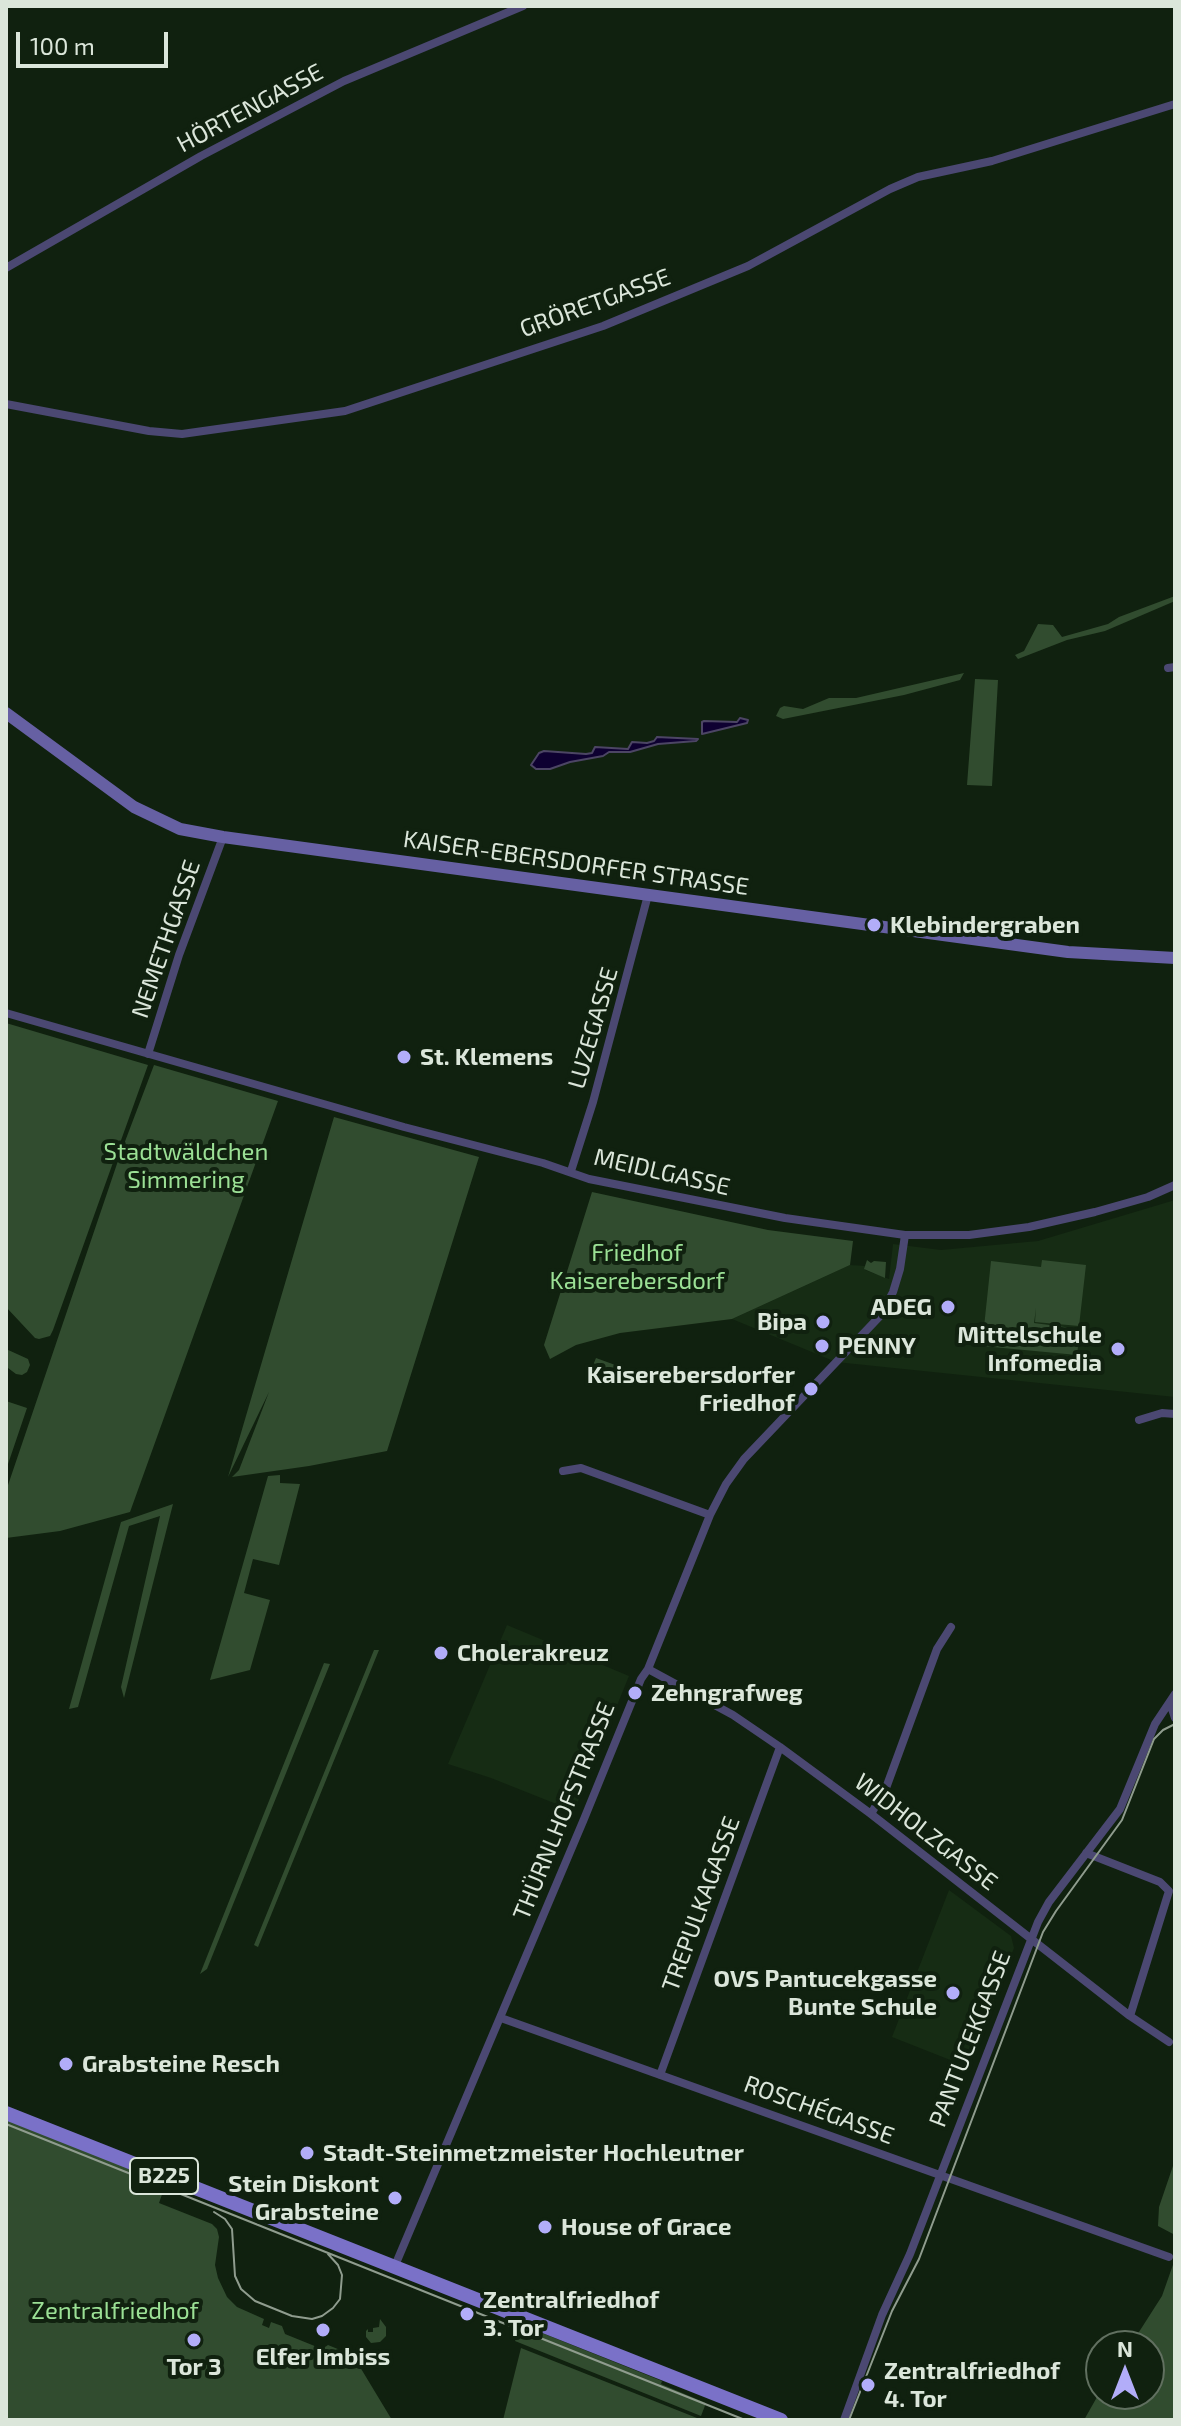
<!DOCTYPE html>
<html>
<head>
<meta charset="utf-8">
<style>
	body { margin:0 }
	#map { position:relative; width:1181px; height:2426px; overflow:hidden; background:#10210f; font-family:"Exo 2",sans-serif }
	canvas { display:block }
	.frame { position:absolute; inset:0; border:8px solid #dbe6da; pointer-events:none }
	.north { position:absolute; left:1085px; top:2330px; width:80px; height:80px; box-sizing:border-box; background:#10210f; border:2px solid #617060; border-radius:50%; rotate:0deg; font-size:22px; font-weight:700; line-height:32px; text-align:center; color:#dbe6da }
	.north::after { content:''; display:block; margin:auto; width:28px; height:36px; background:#b2adf9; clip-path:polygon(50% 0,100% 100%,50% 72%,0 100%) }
	.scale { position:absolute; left:16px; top:32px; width:152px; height:36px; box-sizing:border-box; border:4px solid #dbe6da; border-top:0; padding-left:10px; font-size:24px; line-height:28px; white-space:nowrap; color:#dbe6da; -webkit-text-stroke:6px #10210f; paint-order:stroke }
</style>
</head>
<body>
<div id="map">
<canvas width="1181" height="2426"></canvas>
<div class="frame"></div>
<div class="north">N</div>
<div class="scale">100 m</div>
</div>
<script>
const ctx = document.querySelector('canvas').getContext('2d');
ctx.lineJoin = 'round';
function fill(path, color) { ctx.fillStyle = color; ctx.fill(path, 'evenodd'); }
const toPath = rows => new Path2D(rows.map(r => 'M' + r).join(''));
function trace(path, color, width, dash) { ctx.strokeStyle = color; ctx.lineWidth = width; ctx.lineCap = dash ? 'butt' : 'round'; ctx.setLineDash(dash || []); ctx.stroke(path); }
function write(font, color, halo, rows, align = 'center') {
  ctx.font = font + ' "Exo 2",sans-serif'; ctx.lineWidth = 8; ctx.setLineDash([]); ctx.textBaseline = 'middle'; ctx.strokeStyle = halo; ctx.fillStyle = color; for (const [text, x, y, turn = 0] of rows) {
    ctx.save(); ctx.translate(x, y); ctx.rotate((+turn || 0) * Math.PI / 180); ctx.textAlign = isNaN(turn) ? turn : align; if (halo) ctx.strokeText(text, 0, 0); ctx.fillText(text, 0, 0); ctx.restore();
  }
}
fill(toPath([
	[1175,1200,1175,1397,836,1362,732,1319,850,1265,865,1266,865,1270,889,1279,893,1244,941,1250,1038,1241],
	[507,1625,629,1676,574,1811,491,1778,448,1764],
	[949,1890,1011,1936,1014,1948,968,2067,892,2037]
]), '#162c14');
fill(toPath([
	[1175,596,1175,601,1105,631,1067,640,1018,659,1015,655,1024,651,1038,624,1053,625,1062,637,1108,624,1119,617],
	[964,673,960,680,904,695,783,719,776,716,780,708,784,706,803,709,829,698,856,698],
	[975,679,998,680,992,786,967,785],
	[6,1023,148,1065,53,1330,50,1336,39,1339,35,1338,6,1307],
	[154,1065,278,1101,130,1512,60,1531,6,1538,6,1491,121,1152],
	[334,1117,479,1157,387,1451,309,1466,232,1477,239,1470,269,1392,228,1477],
	[592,1192,768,1230,853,1241,850,1265,732,1319,620,1333,576,1345,550,1359,544,1345],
	[867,1260,871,1263,874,1261,886,1262,885,1278,864,1269],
	[1042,1260,1086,1265,1079,1326,1035,1322,1036,1308,1034,1323,1080,1329,1077,1355,982,1346,991,1261,1041,1267],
	[6,1349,28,1359,30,1365,27,1372,22,1375,16,1374,8,1368],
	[596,1358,618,1366,611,1384,589,1375],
	[6,1401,27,1408,6,1470],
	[280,1475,280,1483,300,1484,279,1565,253,1559,244,1593,270,1600,250,1670,210,1680,268,1476],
	[173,1504,124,1698,121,1687,160,1516,129,1526,78,1707,69,1709,121,1522],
	[374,1650,379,1650,258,1947,254,1945],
	[324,1663,330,1664,207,1969,200,1974],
	[6,2119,166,2183,159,2203,212,2224,217,2229,219,2237,215,2265,218,2278,227,2297,237,2307,264,2319,262,2325,269,2328,271,2322,282,2326,285,2334,322,2349,328,2345,350,2354,350,2364,360,2367,392,2420,6,2420],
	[1175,2160,1175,2235,1158,2226,1159,2207],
	[1175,2259,1175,2420,1084,2420,1101,2390,1101,2394,1149,2394,1149,2346,1130,2346,1162,2296],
	[380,2319,386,2327,386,2336,380,2342,371,2343,366,2337,366,2331,368,2329,368,2332,373,2332,373,2328,379,2327],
	[522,2325,662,2381,661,2384,706,2403,701,2416,515,2341],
	[521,2348,702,2420,503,2420]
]), '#314c2f');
const water = toPath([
	[740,718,748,720,747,723,702,734,702,722,704,721,737,722,740,718],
	[657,737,698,739,696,741,658,744,630,752,609,752,603,756,570,762,550,769,536,769,531,765,539,753,544,751,586,754,592,753,595,747,628,749,632,742,647,743,654,741,657,737]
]);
fill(water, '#0e0031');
trace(water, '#4c4564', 2);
trace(toPath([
	[6,268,201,156,344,81,523,6],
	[6,404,149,431,182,434,345,411,603,326,748,266,890,189,918,177,992,161,1175,104],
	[1168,668,1175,667],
	[6,1013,404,1127,543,1163,589,1179,785,1218,905,1235,969,1235,1029,1227,1095,1212,1148,1197,1175,1185],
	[148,1054,179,955,223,837],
	[571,1171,593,1102,648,895],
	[1139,1420,1162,1413,1175,1414],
	[563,1471,581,1468,710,1515],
	[648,1669,733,1715,780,1747,871,1814,1130,2016,1169,2042],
	[1170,1703,1175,1718],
	[871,1814,886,1788,937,1649,951,1627],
	[1086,1853,1160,1882,1169,1891,1130,2016],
	[501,2018,1169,2257],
	[660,2075,780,1747],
	[394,2268,584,1819,641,1679,648,1669,710,1515,726,1484,744,1459,881,1315,893,1292,900,1269,905,1235],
	[844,2420,882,2315,910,2254,1038,1922,1049,1902,1120,1809,1155,1724,1175,1694]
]), '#4b4872', 8);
trace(toPath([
	[6,713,134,807,180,829,223,837,1068,952,1175,958]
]), '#6660a3', 12);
trace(toPath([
	[6,2113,781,2420]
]), '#7a71c8', 14);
trace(toPath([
	[6,2124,745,2420],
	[214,2212,225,2219,232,2229,235,2276,241,2289,255,2301,292,2316,312,2319,322,2316,333,2308,340,2299,342,2275,338,2265,328,2254],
	[849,2420,892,2311,919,2259,1043,1932,1056,1911,1122,1820,1154,1739,1163,1730,1175,1724]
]), '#8f9c8e', 2);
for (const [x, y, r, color] of [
	[874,925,8,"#b2adf9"],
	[404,1057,8,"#b2adf9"],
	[948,1307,8,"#b2adf9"],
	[823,1322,8,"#b2adf9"],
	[822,1346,8,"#b2adf9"],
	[1118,1349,8,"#b2adf9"],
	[811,1389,8,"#b2adf9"],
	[441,1653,8,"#b2adf9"],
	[635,1693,8,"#b2adf9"],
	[953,1993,8,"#b2adf9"],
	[66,2064,8,"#b2adf9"],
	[307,2153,8,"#b2adf9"],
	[395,2198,8,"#b2adf9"],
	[545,2227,8,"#b2adf9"],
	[467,2314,8,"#b2adf9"],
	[323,2330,8,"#b2adf9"],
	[194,2340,8,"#b2adf9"],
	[868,2385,8,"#b2adf9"]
]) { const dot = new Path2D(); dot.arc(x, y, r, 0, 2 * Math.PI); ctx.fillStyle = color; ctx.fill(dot); trace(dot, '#10210f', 3); }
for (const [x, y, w] of [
	[164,2176,68]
]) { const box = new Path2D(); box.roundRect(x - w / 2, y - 18, w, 36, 6); ctx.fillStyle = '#10210f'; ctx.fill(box); trace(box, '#dbe6da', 2); }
write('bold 22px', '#dbe6da', null, [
	["B225",164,2176]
]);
write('24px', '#dbe6da', '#10210f', [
	["HÖRTENGASSE",250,108,-28],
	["GRÖRETGASSE",595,303,-20],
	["KAISER-EBERSDORFER STRASSE",576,863,8],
	["NEMETHGASSE",166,939,-71],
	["LUZEGASSE",593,1028,-74],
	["MEIDLGASSE",662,1172,13],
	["THÜRNLHOFSTRASSE",564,1811,-68],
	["WIDHOLZGASSE",926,1832,38],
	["TREPULKAGASSE",701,1904,-70],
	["PANTUCEKGASSE",970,2039,-69],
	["ROSCHÉGASSE",819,2110,20]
]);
write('bold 24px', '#dbe6da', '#10210f', [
	["Klebindergraben",890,925],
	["St. Klemens",420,1057],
	["ADEG",932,1307,"right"],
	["Bipa",807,1322,"right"],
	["Mittelschule",1102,1335,"right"],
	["Infomedia",1102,1363,"right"],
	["PENNY",838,1346],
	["Kaiserebersdorfer",795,1375,"right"],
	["Friedhof",795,1403,"right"],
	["Cholerakreuz",457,1653],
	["Zehngrafweg",651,1693],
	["OVS Pantucekgasse",937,1979,"right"],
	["Bunte Schule",937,2007,"right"],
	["Grabsteine Resch",82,2064],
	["Stadt-Steinmetzmeister Hochleutner",323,2153],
	["Stein Diskont",379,2184,"right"],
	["Grabsteine",379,2212,"right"],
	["House of Grace",561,2227],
	["Zentralfriedhof",483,2300],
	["3. Tor",483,2328],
	["Elfer Imbiss",323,2357,"center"],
	["Tor 3",194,2367,"center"],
	["Zentralfriedhof",884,2371],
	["4. Tor",884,2399]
], 'left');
write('24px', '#9be095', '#10210f', [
	["Stadtwäldchen",186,1152],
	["Simmering",186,1180],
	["Friedhof",637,1253],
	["Kaiserebersdorf",637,1281],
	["Zentralfriedhof",115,2311]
]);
</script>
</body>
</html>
